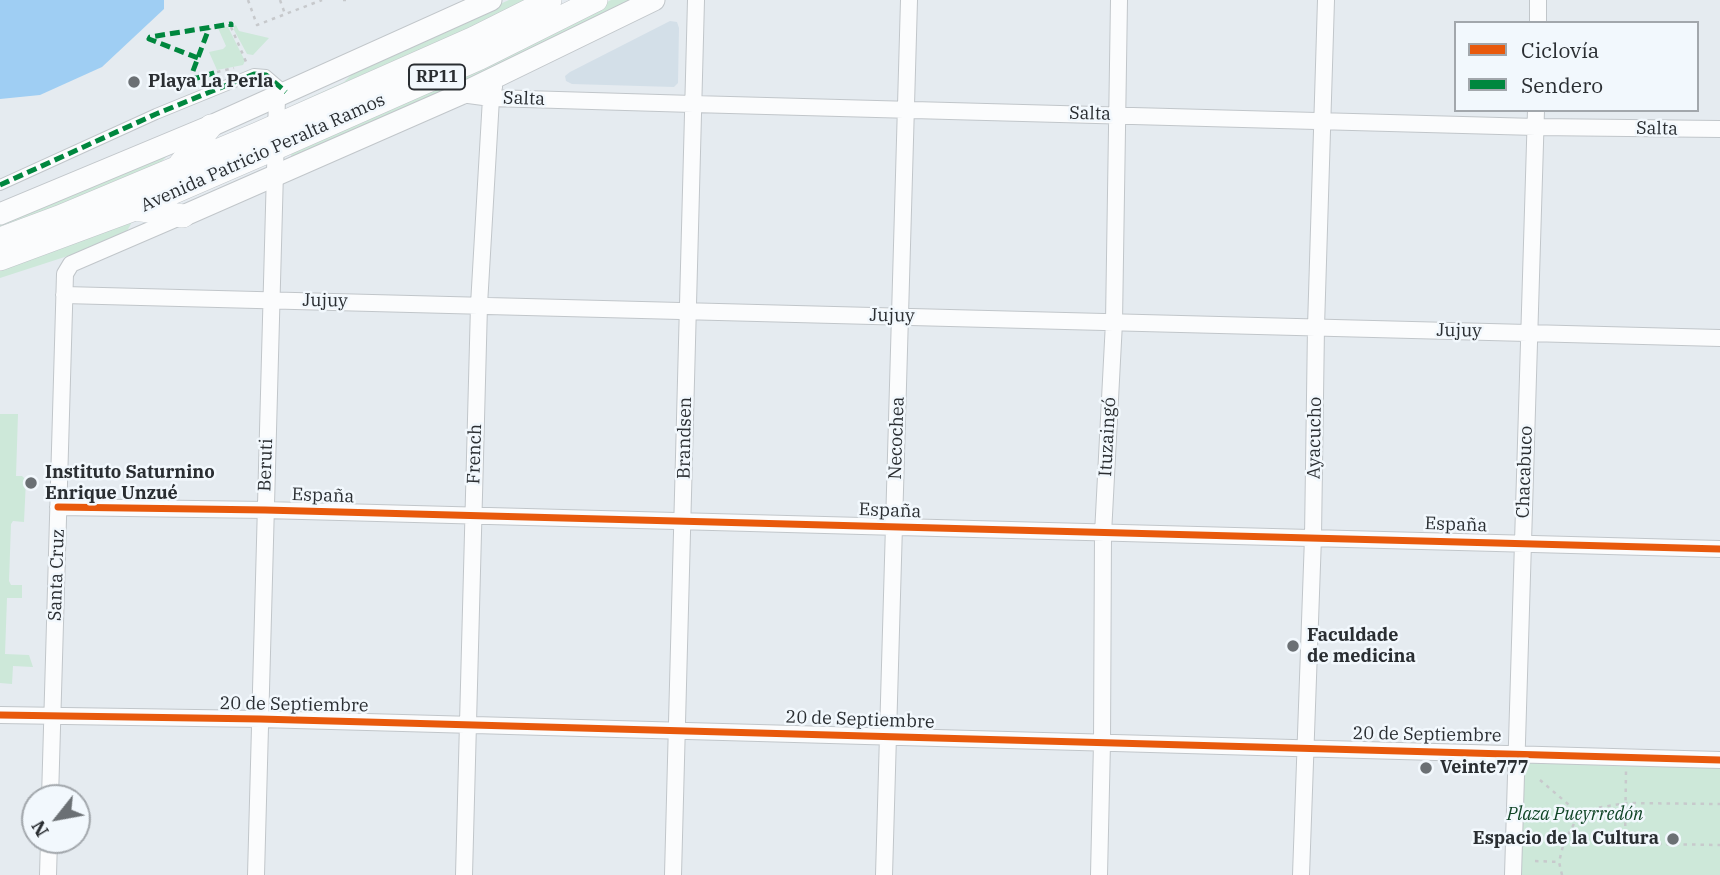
<!DOCTYPE html>
<html>
<head>
<meta charset="utf-8">
<style>
	body { margin:0 }
	#map { position:relative; width:1720px; height:875px; overflow:hidden; background:#e5ebf0; font-family:"IBM Plex Serif",serif }
	canvas { display:block }
	.legend { position:absolute; left:1454px; top:21px; width:245px; height:91px; box-sizing:border-box; background:#f2f8fd; border:2px solid #a2a7ac; margin:0; padding:9px 12px; list-style:none; font-size:21px; color:#2a2e32 }
	.legend li { display:flex; align-items:center; gap:14px; height:35px }
	.legend b { width:35px; border:2px solid #a2a7ac }
	.north { position:absolute; left:21px; top:784px; width:70px; height:70px; box-sizing:border-box; background:#f2f8fd; border:2px solid #a2a7ac; border-radius:50%; rotate:239deg; font-size:19px; font-weight:700; line-height:28px; text-align:center; color:#2a2e32 }
	.north::after { content:''; display:block; margin:auto; width:24px; height:32px; background:#6b7074; clip-path:polygon(50% 0,100% 100%,50% 72%,0 100%) }
</style>
</head>
<body>
<div id="map">
<canvas width="1720" height="875"></canvas>
<ul class="legend">
<li><b style="height:9px;background:#e8590c"></b>Ciclovía</li>
<li><b style="height:9px;background:#00873e"></b>Sendero</li>
</ul>
<div class="north">N</div>
</div>
<script>
const ctx = document.querySelector('canvas').getContext('2d');
ctx.lineJoin = 'round';
function fill(path, color) { ctx.fillStyle = color; ctx.fill(path, 'evenodd'); }
const toPath = rows => new Path2D(rows.map(r => 'M' + r).join(''));
function trace(path, color, width, dash) { ctx.strokeStyle = color; ctx.lineWidth = width; ctx.lineCap = dash ? 'butt' : 'round'; ctx.setLineDash(dash || []); ctx.stroke(path); }
function write(font, color, halo, rows, align = 'center') {
  ctx.font = font + ' "IBM Plex Serif",serif'; ctx.lineWidth = 5; ctx.setLineDash([]); ctx.textBaseline = 'middle'; ctx.strokeStyle = halo; ctx.fillStyle = color; for (const [text, x, y, turn = 0] of rows) {
    ctx.save(); ctx.translate(x, y); ctx.rotate((+turn || 0) * Math.PI / 180); ctx.textAlign = isNaN(turn) ? turn : align; if (halo) ctx.strokeText(text, 0, 0); ctx.fillText(text, 0, 0); ctx.restore();
  }
}
fill(toPath([
	[670,21,677,22,679,28,678,83,674,87,572,84,566,81,565,76,570,72]
]), '#d3dfe8');
fill(toPath([
	[509,0,533,0,291,106,344,82,359,67],
	[611,0,638,0,491,74,293,159,291,155,292,151,482,65],
	[236,25,239,31,269,38,253,55,247,54,234,30,234,26],
	[228,27,245,61,243,65,217,70,209,52,223,49,226,46,218,28],
	[169,154,155,168,0,231,0,221],
	[132,222,127,231,117,237,77,253,0,278,0,269],
	[0,414,18,414,16,476,22,476,26,480,24,522,13,521,11,524,9,581,11,585,22,585,22,598,7,598,5,654,29,655,33,667,13,666,12,684,0,683],
	[1516,753,1720,760,1720,875,1512,875]
]), '#cde8d9');
fill(toPath([
	[0,0,164,0,164,9,102,67,40,95,0,99]
]), '#9fcef3');
const pedestrian = toPath([
	[0,185,156,114,254,74,266,75,286,92]
]);
const minor = toPath([
	[1538,23,1538,0],
	[461,94,491,98,693,104,1536,127,1720,129],
	[64,295,1720,338],
	[58,507,265,510,1720,549],
	[0,715,260,719,1720,760],
	[50,798,65,274,71,264,180,217],
	[48,875,49,840],
	[256,875,277,97],
	[464,875,479,305,491,98,494,87],
	[673,875,696,0],
	[884,875,909,0],
	[1099,875,1102,743,1103,534,1114,322,1119,0],
	[1301,875,1313,537,1316,327,1326,0],
	[1513,875,1536,110]
]);
const secondary = toPath([
	[0,214,211,126,491,0],
	[183,216,461,94,654,0]
]);
const primary = toPath([
	[180,164,211,126],
	[135,209,183,216],
	[0,239,59,217,257,134,474,38,550,0],
	[0,259,135,209,276,148,480,58,596,0]
]);
trace(pedestrian, '#c1c6ca', 12);
trace(minor, '#c1c6ca', 18);
trace(secondary, '#c1c6ca', 23);
trace(primary, '#c1c6ca', 24);
trace(toPath([
	[248,0,257,25,322,0],
	[280,0,285,14],
	[343,0,346,0],
	[231,27,247,64],
	[217,72,234,68],
	[1540,780,1583,817],
	[1625,843,1626,771],
	[1658,844,1720,845],
	[1535,861,1559,862],
	[1562,875,1559,862,1564,842,1575,822,1596,808,1626,803,1720,804]
]), '#c7c9cc', 2.5, [3.5, 5]);
trace(pedestrian, '#fbfcfd', 10);
trace(minor, '#fbfcfd', 16);
trace(secondary, '#fbfcfd', 21);
trace(primary, '#fbfcfd', 23);
trace(toPath([
	[198,58,149,39,150,37,231,24,231,27],
	[193,71,209,28],
	[175,78,197,78,217,72],
	[0,185,156,114,254,74,266,75,286,92]
]), '#00873e', 5, [10, 5]);
trace(toPath([
	[58,507,265,510,1720,549],
	[0,715,260,719,1720,760]
]), '#e8590c', 7);
for (const [x, y, r, color] of [
	[134,82,7,"#6b7074"],
	[31,483,7,"#6b7074"],
	[1293,646,7,"#6b7074"],
	[1426,768,7,"#6b7074"],
	[1673,839,7,"#6b7074"]
]) { const dot = new Path2D(); dot.arc(x, y, r, 0, 2 * Math.PI); ctx.fillStyle = color; ctx.fill(dot); trace(dot, '#f2f8fd', 2.5); }
for (const [x, y, w] of [
	[437,77,56]
]) { const box = new Path2D(); box.roundRect(x - w / 2, y - 12.5, w, 25, 5); ctx.fillStyle = '#f2f8fd'; ctx.fill(box); trace(box, '#2a2e32', 2); }
write('bold 16px', '#2a2e32', null, [
	["RP11",437,77]
]);
write('bold 18px', '#2a2e32', '#f2f8fd', [
	["Playa La Perla",148,82],
	["Instituto Saturnino",45,473],
	["Enrique Unzué",45,494],
	["Faculdade",1307,636],
	["de medicina",1307,657],
	["Veinte777",1440,768],
	["Espacio de la Cultura",1659,839,"right"]
], 'left');
write('18px', '#2a2e32', '#f2f8fd', [
	["Salta",524,99,2],
	["Salta",1090,114,1],
	["Salta",1657,129,1],
	["Avenida Patricio Peralta Ramos",263,153,-24],
	["Jujuy",325,301,1],
	["Jujuy",892,316,1],
	["Jujuy",1459,331,1],
	["Ituzaingó",1108,437,-87],
	["Brandsen",685,438,-89],
	["Necochea",897,438,-88],
	["Ayacucho",1315,438,-89],
	["French",475,454,-88],
	["Beruti",266,465,-88],
	["Chacabuco",1525,472,-88],
	["España",323,496,2],
	["España",890,511,2],
	["España",1456,525,2],
	["Santa Cruz",57,575,-88],
	["20 de Septiembre",294,705,1],
	["20 de Septiembre",860,720,2],
	["20 de Septiembre",1427,735,1]
]);
write('italic 18px', '#104526', '#f2f8fd', [
	["Plaza Pueyrredón",1575,815]
]);
</script>
</body>
</html>
